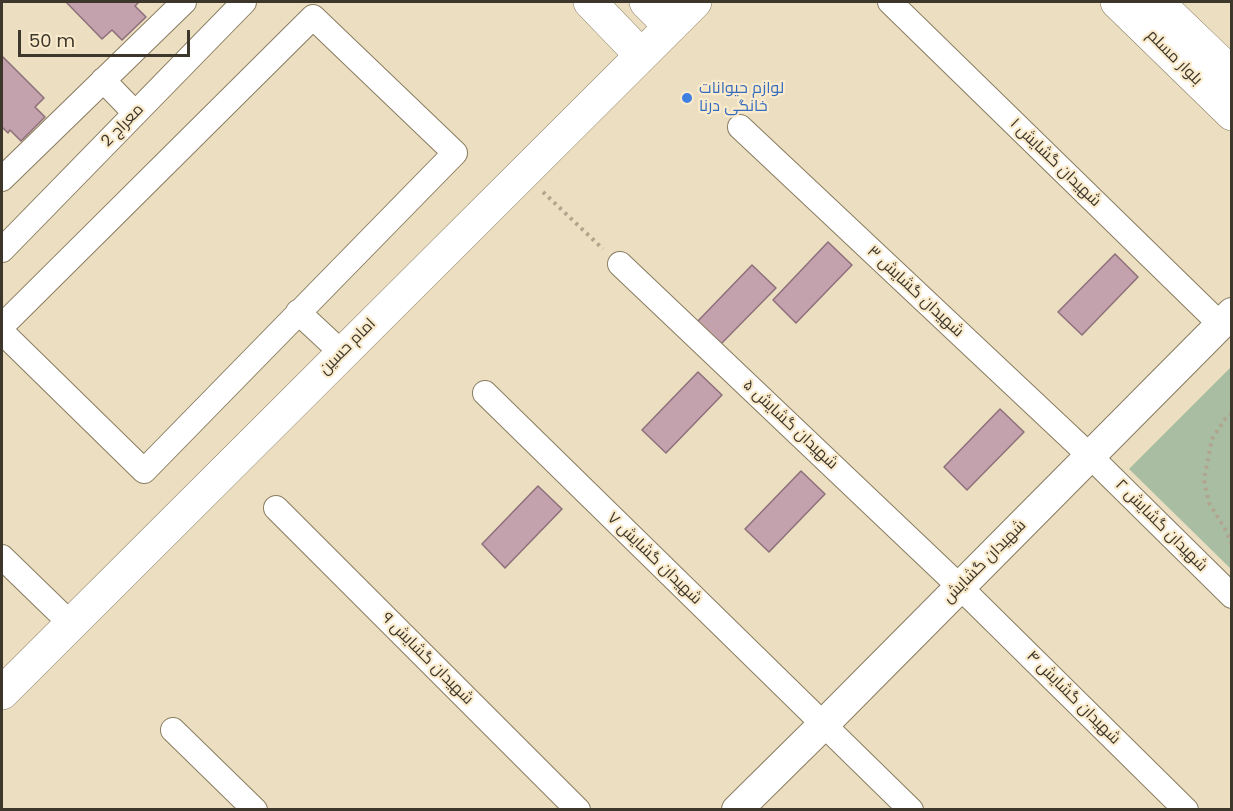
<!DOCTYPE html>
<html>
<head>
<meta charset="utf-8">
<style>
	body { margin:0 }
	#map { position:relative; width:1233px; height:811px; overflow:hidden; background:#ecdec1; font-family:Poppins,sans-serif }
	canvas { display:block }
	.frame { position:absolute; inset:0; border:3px solid #3c362b; pointer-events:none }
	.scale { position:absolute; left:18px; top:30px; width:172px; height:27px; box-sizing:border-box; border:3px solid #3c362b; border-top:0; padding-left:8px; font-size:18px; line-height:21px; white-space:nowrap; color:#3c362b; -webkit-text-stroke:4px #faebcd; paint-order:stroke }
</style>
</head>
<body>
<div id="map">
<canvas width="1233" height="811"></canvas>
<div class="frame"></div>
<div class="scale">50 m</div>
</div>
<script>
const ctx = document.querySelector('canvas').getContext('2d');
ctx.lineJoin = 'round';
function fill(path, color) { ctx.fillStyle = color; ctx.fill(path, 'evenodd'); }
const toPath = rows => new Path2D(rows.map(r => 'M' + r).join(''));
function trace(path, color, width, dash) { ctx.strokeStyle = color; ctx.lineWidth = width; ctx.lineCap = dash ? 'butt' : 'round'; ctx.setLineDash(dash || []); ctx.stroke(path); }
function write(font, color, halo, rows, align = 'center') {
  ctx.font = font + ' Poppins,Cairo,sans-serif'; ctx.lineWidth = 4.5; ctx.setLineDash([]); ctx.textBaseline = 'middle'; ctx.strokeStyle = halo; ctx.fillStyle = color; for (const [text, x, y, turn = 0] of rows) {
    ctx.save(); ctx.translate(x, y); ctx.rotate((+turn || 0) * Math.PI / 180); ctx.textAlign = isNaN(turn) ? turn : align; if (halo) ctx.strokeText(text, 0, 0); ctx.fillText(text, 0, 0); ctx.restore();
  }
}
fill(toPath([
	[1231,367,1231,569,1129,469]
]), '#a8bda2');
const building = toPath([
	[66,2,136,2,138,3,135,6,146,17,122,40,112,30,102,39,66,2],
	[2,56,44,98,35,107,45,117,21,141,10,130,8,133,2,127,2,56],
	[828,242,852,265,796,323,773,300,828,242],
	[1115,254,1138,277,1082,335,1058,312,1115,254],
	[752,265,776,288,719,346,696,323,752,265],
	[698,372,722,395,666,453,642,430,698,372],
	[1000,409,1024,432,967,490,944,467,1000,409],
	[801,471,825,494,769,552,745,529,801,471],
	[538,486,562,509,505,568,482,544,538,486]
]);
fill(building, '#c3a2ae');
trace(building, '#8d6f7a', 1.5);
const minor = toPath([
	[890,2,1220,324],
	[103,80,135,113],
	[740,127,1090,456,1232,596],
	[2,179,184,2],
	[2,250,244,2],
	[620,264,960,587,1186,810],
	[298,312,342,353],
	[2,326,313,17,455,153,144,471,2,332],
	[485,393,911,810],
	[276,508,578,810],
	[2,557,71,624],
	[173,730,255,810]
]);
const tertiary = toPath([
	[737,810,824,724,1232,313]
]);
const secondary = toPath([
	[590,2,641,55],
	[646,2,670,26],
	[1117,2,1232,114],
	[1157,2,1232,74],
	[2,693,695,2]
]);
trace(minor, '#897c61', 26);
trace(tertiary, '#897c61', 32);
trace(secondary, '#897c61', 34);
trace(toPath([
	[543,192,603,249],
	[1232,414,1227,416,1212,439,1204,480,1209,503,1225,529,1232,545]
]), '#b1a58e', 4, [3, 4.5]);
trace(minor, '#fff', 24);
trace(tertiary, '#fff', 30);
trace(secondary, '#fff', 33);
for (const [x, y, r, color] of [
	[687,98,6,"#3f7fe0"]
]) { const dot = new Path2D(); dot.arc(x, y, r, 0, 2 * Math.PI); ctx.fillStyle = color; ctx.fill(dot); trace(dot, '#faebcd', 2); }
write('16px', '#3c362b', '#faebcd', [
	["بلوار مسلم",1174,58,45],
	["معراج 2",123,126,-46],
	["شهیدان گشایش ۱",1055,163,44],
	["شهیدان گشایش ۳",915,292,43],
	["امام حسین",348,347,-45],
	["شهیدان گشایش ۵",790,425,43],
	["شهیدان گشایش ۲",1161,526,45],
	["شهیدان گشایش ۷",654,559,44],
	["شهیدان گشایش",985,562,-45],
	["شهیدان گشایش ۹",427,659,45],
	["شهیدان گشایش ۴",1073,698,45]
]);
write('16px', '#366cbe', '#faebcd', [
	["لوازم حیوانات",699,89],
	["خانگی درنا",699,107]
], 'left');
</script>
</body>
</html>
